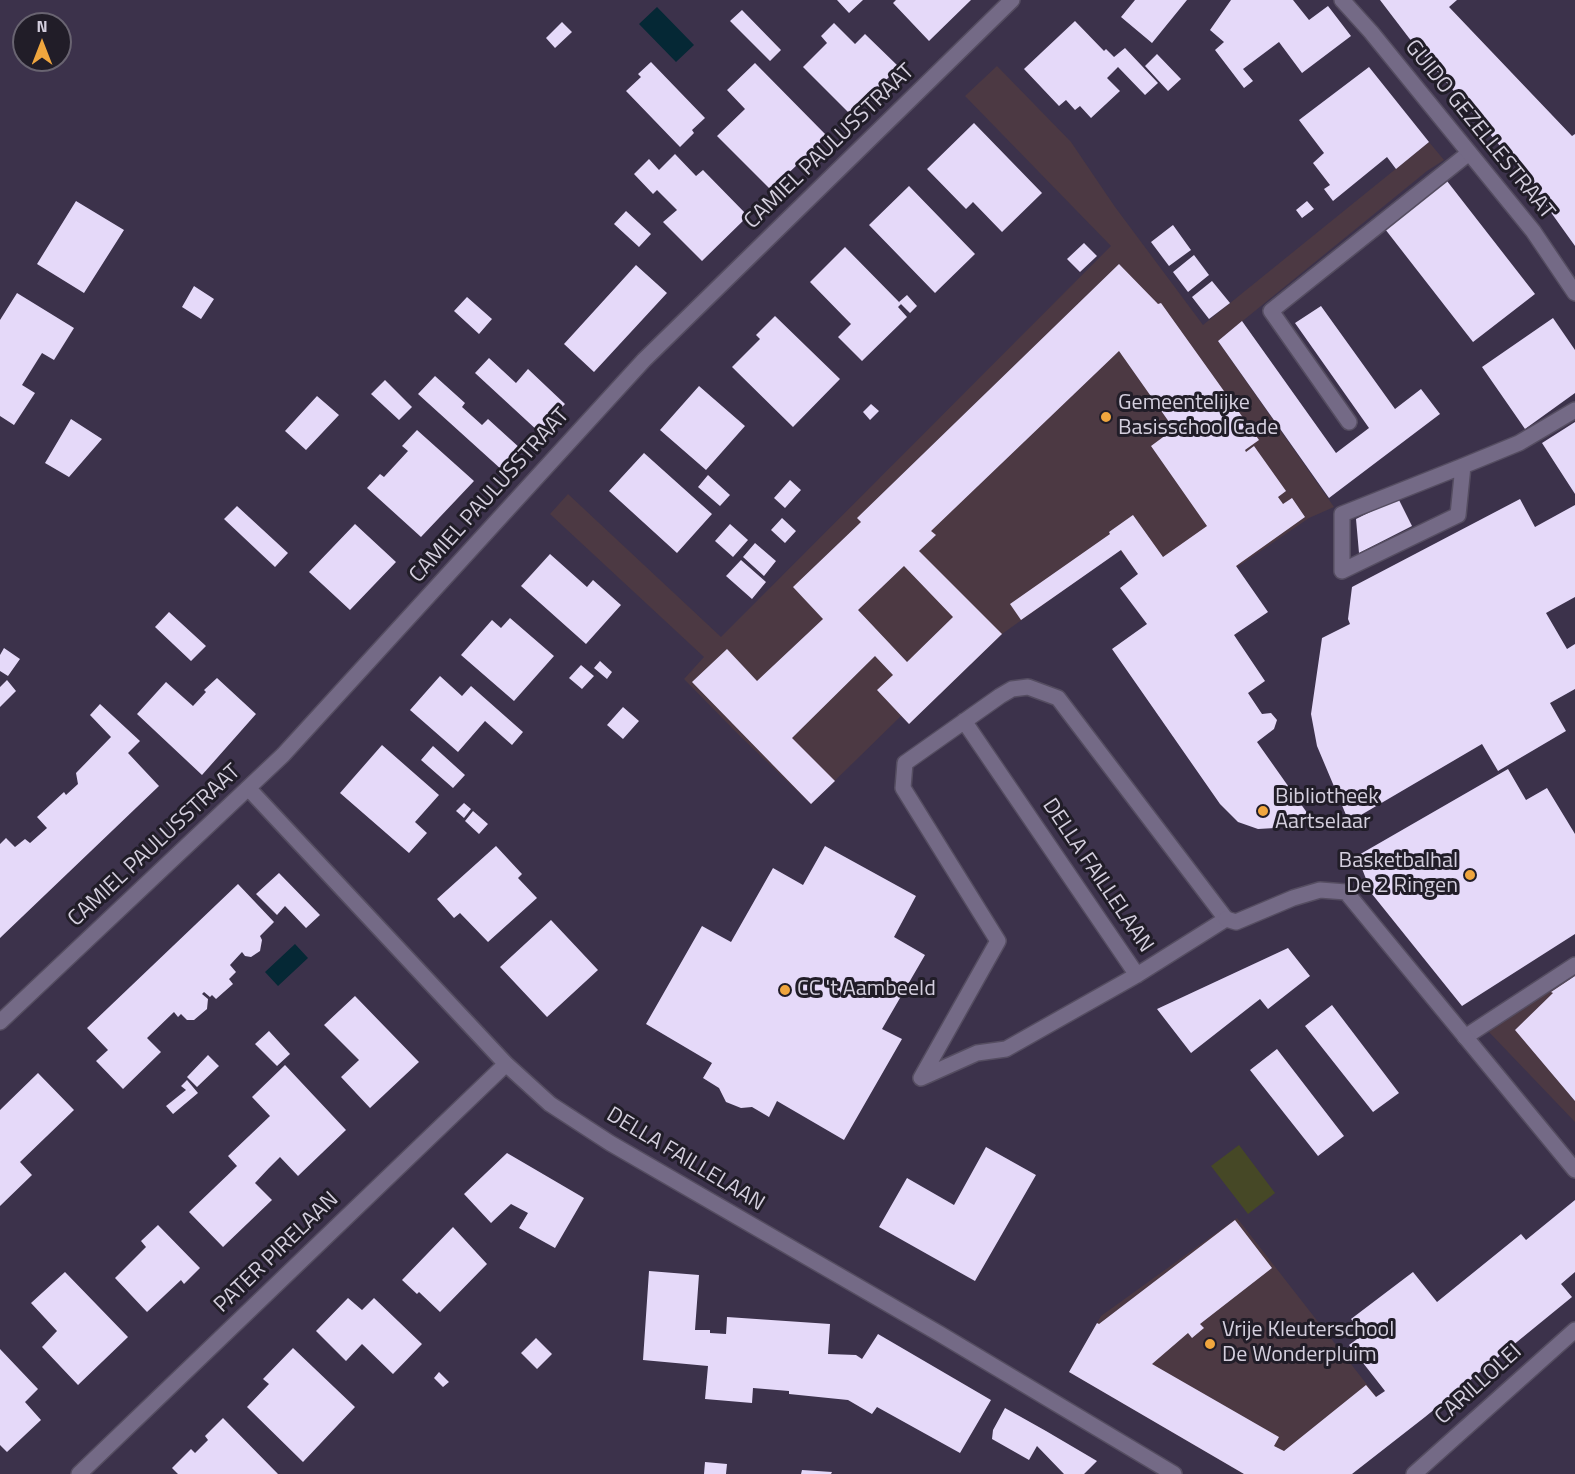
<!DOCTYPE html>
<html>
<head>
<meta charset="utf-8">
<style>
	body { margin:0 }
	#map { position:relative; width:1575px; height:1474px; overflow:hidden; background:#3c324b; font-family:"Titillium Web",sans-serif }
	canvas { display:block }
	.north { position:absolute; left:12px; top:12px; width:60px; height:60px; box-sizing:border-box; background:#211d28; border:2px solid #696471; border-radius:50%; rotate:0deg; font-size:16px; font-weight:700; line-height:24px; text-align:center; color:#d4cfde }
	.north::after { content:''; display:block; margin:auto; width:21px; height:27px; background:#f0a63e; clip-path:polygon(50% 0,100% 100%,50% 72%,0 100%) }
</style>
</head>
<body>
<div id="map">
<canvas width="1575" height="1474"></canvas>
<div class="north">N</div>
</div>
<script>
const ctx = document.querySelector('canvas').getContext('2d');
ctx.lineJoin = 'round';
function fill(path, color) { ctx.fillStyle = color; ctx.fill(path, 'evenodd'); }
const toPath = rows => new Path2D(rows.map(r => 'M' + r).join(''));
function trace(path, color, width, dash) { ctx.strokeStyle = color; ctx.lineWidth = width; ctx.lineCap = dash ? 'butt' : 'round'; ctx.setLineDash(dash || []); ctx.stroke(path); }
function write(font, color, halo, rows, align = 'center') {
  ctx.font = font + ' "Titillium Web",sans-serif'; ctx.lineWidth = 6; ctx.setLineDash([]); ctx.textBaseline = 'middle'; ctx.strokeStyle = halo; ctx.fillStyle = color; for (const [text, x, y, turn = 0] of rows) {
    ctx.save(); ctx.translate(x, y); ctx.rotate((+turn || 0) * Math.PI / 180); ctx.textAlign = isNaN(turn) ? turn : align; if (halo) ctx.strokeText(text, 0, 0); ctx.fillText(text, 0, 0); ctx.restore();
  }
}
fill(toPath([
	[997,66,1071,142,1115,207,1203,325,1429,142,1444,160,1427,171,1218,341,1334,507,1309,518,1168,614,1120,550,1002,634,909,724,901,716,811,804,739,735,684,679,704,657,550,514,568,494,721,637,1111,246,965,96],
	[1575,975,1575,1122,1488,1031],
	[1237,1218,1404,1432,1351,1474,1244,1474,1069,1372,1101,1316]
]), '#4c3943');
fill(toPath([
	[1239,1145,1275,1193,1248,1214,1211,1166]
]), '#464826');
fill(toPath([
	[657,7,694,45,676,62,639,24],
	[295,944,308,958,278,986,265,972]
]), '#052835');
fill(toPath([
	[837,0,863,0,849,13],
	[896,0,971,0,929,41,893,3],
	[1135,0,1187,0,1152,43,1121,17],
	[1231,0,1293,0,1309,20,1328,6,1351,36,1302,73,1279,42,1243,69,1253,81,1244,88,1215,50,1224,42,1210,30],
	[1380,0,1457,0,1449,7,1572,136,1575,134,1575,246,1522,172,1409,38],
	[742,10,781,50,770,61,730,21],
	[1075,21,1104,51,1106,49,1114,57,1125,48,1158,83,1145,95,1118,67,1107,78,1120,91,1091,118,1080,106,1075,110,1066,100,1059,106,1024,69],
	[562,22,572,32,555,48,546,38],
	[834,23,855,44,865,34,899,67,851,115,803,67,827,43,821,36],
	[1157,54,1181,79,1168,91,1145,66],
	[651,62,705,118,692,130,694,133,680,147,626,91,641,77,638,74],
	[755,63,827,136,771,190,717,136,745,109,727,90],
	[1369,67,1429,142,1396,169,1387,157,1333,201,1324,189,1330,185,1313,163,1324,153,1299,120],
	[974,123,1042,193,1002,232,973,202,966,209,927,169],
	[675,154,696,176,703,170,748,216,702,261,663,222,677,210,657,190,653,194,634,174,649,159,659,170],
	[1447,181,1535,294,1473,342,1385,229],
	[909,186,975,254,935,293,869,225],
	[76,201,124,230,84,293,37,264],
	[1307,201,1314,209,1302,218,1296,210],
	[626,211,651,234,639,247,614,224],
	[1173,225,1191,250,1169,266,1151,242],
	[1084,243,1097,256,1080,272,1067,259],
	[845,247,901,304,898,307,907,317,862,361,838,337,851,324,810,282],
	[1194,255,1209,275,1188,292,1173,272],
	[1119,264,1158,304,1161,303,1259,440,1245,450,1246,452,1254,446,1286,491,1278,497,1283,504,1292,498,1305,517,1236,566,1268,612,1234,635,1265,681,1248,693,1262,714,1271,713,1277,720,1274,729,1257,742,1310,817,1291,831,1285,822,1275,828,1258,829,1238,822,1220,804,1112,649,1147,624,1120,588,1138,574,1121,550,1021,620,1010,604,1110,534,1109,532,1133,515,1163,557,1207,526,1151,446,1174,429,1119,351,931,531,936,535,919,551,1002,634,909,724,877,690,893,675,875,656,792,738,835,781,811,804,692,682,727,649,757,681,823,619,793,587,861,522,857,518],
	[904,566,953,617,907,662,858,610],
	[636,265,667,293,594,372,564,344],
	[1212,281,1230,303,1209,319,1192,297],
	[194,286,214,299,201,319,182,307],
	[17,293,74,328,54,360,42,353,22,385,35,393,14,425,0,416,0,320],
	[907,295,917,306,910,313,899,302],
	[467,297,492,319,479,334,454,311],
	[1321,306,1395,409,1421,389,1440,414,1329,498,1218,341,1242,321,1336,453,1369,428,1295,323],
	[775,316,840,379,793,427,732,367,760,339,756,335],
	[1553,318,1575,350,1575,393,1525,429,1482,367],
	[489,358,516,383,528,369,565,404,539,432,475,373],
	[435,376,465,403,462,407,482,425,488,419,521,449,502,470,418,394],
	[385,380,412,407,399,420,371,394],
	[699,386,745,426,706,470,660,430],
	[317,396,339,415,306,450,285,431],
	[871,404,879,411,870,420,863,412],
	[71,419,102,439,69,477,45,463],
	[1575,422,1575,494,1542,443],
	[417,430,474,481,421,537,367,488,380,474,384,477,408,451,402,446],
	[644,453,712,514,677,553,609,491],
	[708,475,730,495,720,506,698,487],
	[790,480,801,490,785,508,774,498],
	[1398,498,1412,526,1359,553,1356,519],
	[1520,499,1535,527,1575,505,1575,597,1546,613,1567,649,1575,644,1575,689,1550,703,1566,731,1498,771,1482,744,1349,822,1317,746,1311,714,1322,638,1350,624,1348,619,1352,587],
	[237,506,288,553,275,567,224,519],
	[782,518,796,531,785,543,771,530],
	[355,524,396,562,350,610,309,572],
	[730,524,748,540,733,557,715,541],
	[755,543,776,561,764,576,743,557],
	[550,554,587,587,593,580,621,605,586,644,521,586],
	[741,560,766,582,752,599,726,576],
	[169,612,206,646,191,661,155,627],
	[510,618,554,656,514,701,461,655,492,620,501,628],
	[4,648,20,659,8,676,0,671,0,655],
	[600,661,612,672,607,679,594,668],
	[581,665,594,676,582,689,569,678],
	[440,676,462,696,471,686,523,732,512,745,485,721,458,752,410,710],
	[217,678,256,714,202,775,137,714,166,682,193,706,206,692,204,690],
	[7,680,16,691,0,707,0,687],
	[100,704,140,741,128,753,159,786,0,938,0,844,6,838,15,847,25,839,30,843,47,828,37,817,64,792,66,795,78,784,76,773,111,737,90,715],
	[623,707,639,721,623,739,607,725],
	[382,745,439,795,415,822,427,833,409,853,340,793],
	[433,746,465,775,453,788,421,760],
	[1508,769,1526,800,1547,788,1575,834,1575,934,1462,1006,1372,894,1357,856],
	[464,803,471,809,464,818,456,811],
	[473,811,488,824,479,834,465,821],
	[496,846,522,874,518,878,537,898,488,942,460,913,454,918,437,899],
	[825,846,916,896,894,937,925,955,882,1029,902,1039,844,1140,777,1101,769,1117,752,1107,741,1108,726,1102,719,1088,703,1078,712,1063,646,1024,702,926,731,942,773,868,803,885],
	[279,873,320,915,306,928,285,906,277,915,256,894],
	[238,884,274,922,260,936,262,940,260,951,251,957,245,956,242,952,230,965,236,972,229,979,233,984,216,999,212,995,210,997,204,992,202,994,208,999,207,1009,194,1020,187,1020,181,1014,178,1017,174,1012,147,1038,161,1052,123,1089,96,1061,108,1050,87,1028],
	[551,920,598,970,547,1017,500,967],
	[1288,948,1310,976,1268,1009,1260,999,1191,1053,1157,1009],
	[1575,976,1575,1101,1515,1030,1553,993,1551,992],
	[355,996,419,1062,370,1108,341,1077,359,1060,324,1025],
	[1332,1005,1399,1093,1373,1112,1305,1026],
	[269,1031,290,1054,277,1066,255,1044],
	[1277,1049,1344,1136,1318,1156,1250,1070],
	[208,1055,219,1066,197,1087,187,1077],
	[285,1065,346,1130,298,1176,280,1157,269,1168,255,1183,272,1200,223,1247,189,1212,237,1166,228,1156,270,1116,252,1097],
	[38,1073,74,1110,20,1162,32,1175,0,1206,0,1110],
	[187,1080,198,1093,173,1114,166,1106,186,1090,181,1086],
	[986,1147,1036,1175,975,1281,879,1227,907,1178,954,1205],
	[507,1153,584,1198,555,1248,519,1228,528,1213,511,1204,491,1223,464,1194],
	[1575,1200,1575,1272,1561,1284,1572,1297,1425,1417,1352,1474,1244,1474,1069,1372,1097,1323,1099,1324,1235,1220,1272,1268,1200,1324,1204,1328,1192,1338,1188,1333,1152,1364,1279,1437,1274,1446,1284,1451,1366,1385,1376,1397,1385,1391,1349,1345,1364,1334,1351,1319,1413,1272,1437,1302,1521,1234,1526,1240],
	[158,1225,200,1268,184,1284,181,1280,147,1312,115,1278,146,1247,141,1241],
	[453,1227,487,1264,440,1312,419,1292,417,1294,402,1280],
	[649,1271,699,1275,695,1330,710,1330,710,1333,726,1334,727,1317,830,1324,828,1354,856,1355,862,1359,878,1334,991,1400,960,1453,877,1407,872,1414,848,1400,789,1394,789,1391,753,1388,752,1403,705,1399,708,1366,643,1360],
	[65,1272,128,1337,78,1385,42,1347,57,1331,31,1303],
	[348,1298,362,1310,374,1298,422,1344,393,1374,362,1344,346,1361,316,1331],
	[536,1338,552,1354,537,1369,521,1353],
	[293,1348,355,1407,303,1462,247,1407,269,1384,263,1379],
	[0,1349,38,1389,25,1402,41,1420,7,1452,0,1445],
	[439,1372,449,1382,443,1387,434,1378],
	[1005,1408,1046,1431,1097,1461,1084,1474,1064,1474,1037,1446,1029,1460,992,1439,993,1430],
	[223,1418,278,1474,178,1474,172,1468,191,1449,195,1453,208,1440,205,1436],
	[705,1462,727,1464,726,1474,704,1474],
	[802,1470,832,1472,831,1474,801,1474]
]), '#e5d9f9');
const lane = toPath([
	[1349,422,1271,311,1469,153],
	[1463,466,1458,515,1342,571,1342,514,1463,466,1519,443,1575,410],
	[1028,687,1058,698,1226,919,1137,975,1006,1049,977,1053,921,1078,998,941,903,788,905,763,1000,696,1012,689,1028,687],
	[964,721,1137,975],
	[1465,1037,1575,965]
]);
const street = toPath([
	[1342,0,1371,32,1533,231,1575,293],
	[249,789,506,1064,550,1104,610,1143,940,1334,1174,1474],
	[1226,919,1236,922,1293,898,1320,890,1346,892,1575,1170],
	[0,1022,283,755,644,360,1012,0],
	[79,1474,506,1064],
	[1414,1474,1575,1330]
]);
trace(lane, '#554d61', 18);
trace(street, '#554d61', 18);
trace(lane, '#746a86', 15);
trace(street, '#746a86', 15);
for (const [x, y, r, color] of [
	[1106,417,6,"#f0a63e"],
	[1263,811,6,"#f0a63e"],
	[1470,875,6,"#f0a63e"],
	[785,990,6,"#f0a63e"],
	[1210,1344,6,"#f0a63e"]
]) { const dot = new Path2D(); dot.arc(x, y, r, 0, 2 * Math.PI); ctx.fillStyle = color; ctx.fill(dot); trace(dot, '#211d28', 2); }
write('22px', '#d4cfde', '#211d28', [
	["GUIDO GEZELLESTRAAT",1479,130,51],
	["CAMIEL PAULUSSTRAAT",830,147,-44],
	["CAMIEL PAULUSSTRAAT",490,496,-48],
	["CAMIEL PAULUSSTRAAT",155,846,-43],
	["DELLA FAILLELAAN",1097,876,56],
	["DELLA FAILLELAAN",685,1160,31],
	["PATER PIRELAAN",277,1253,-44],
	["CARILLOLEI",1479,1385,-42]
]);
write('22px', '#d4cfde', '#211d28', [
	["Gemeentelijke",1118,404],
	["Basisschool Cade",1118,429],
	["Bibliotheek",1275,798],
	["Aartselaar",1275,823],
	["Basketbalhal",1458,862,"right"],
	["De 2 Ringen",1458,887,"right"],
	["CC 't Aambeeld",797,990],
	["Vrije Kleuterschool",1222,1331],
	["De Wonderpluim",1222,1356]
], 'left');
</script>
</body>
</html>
